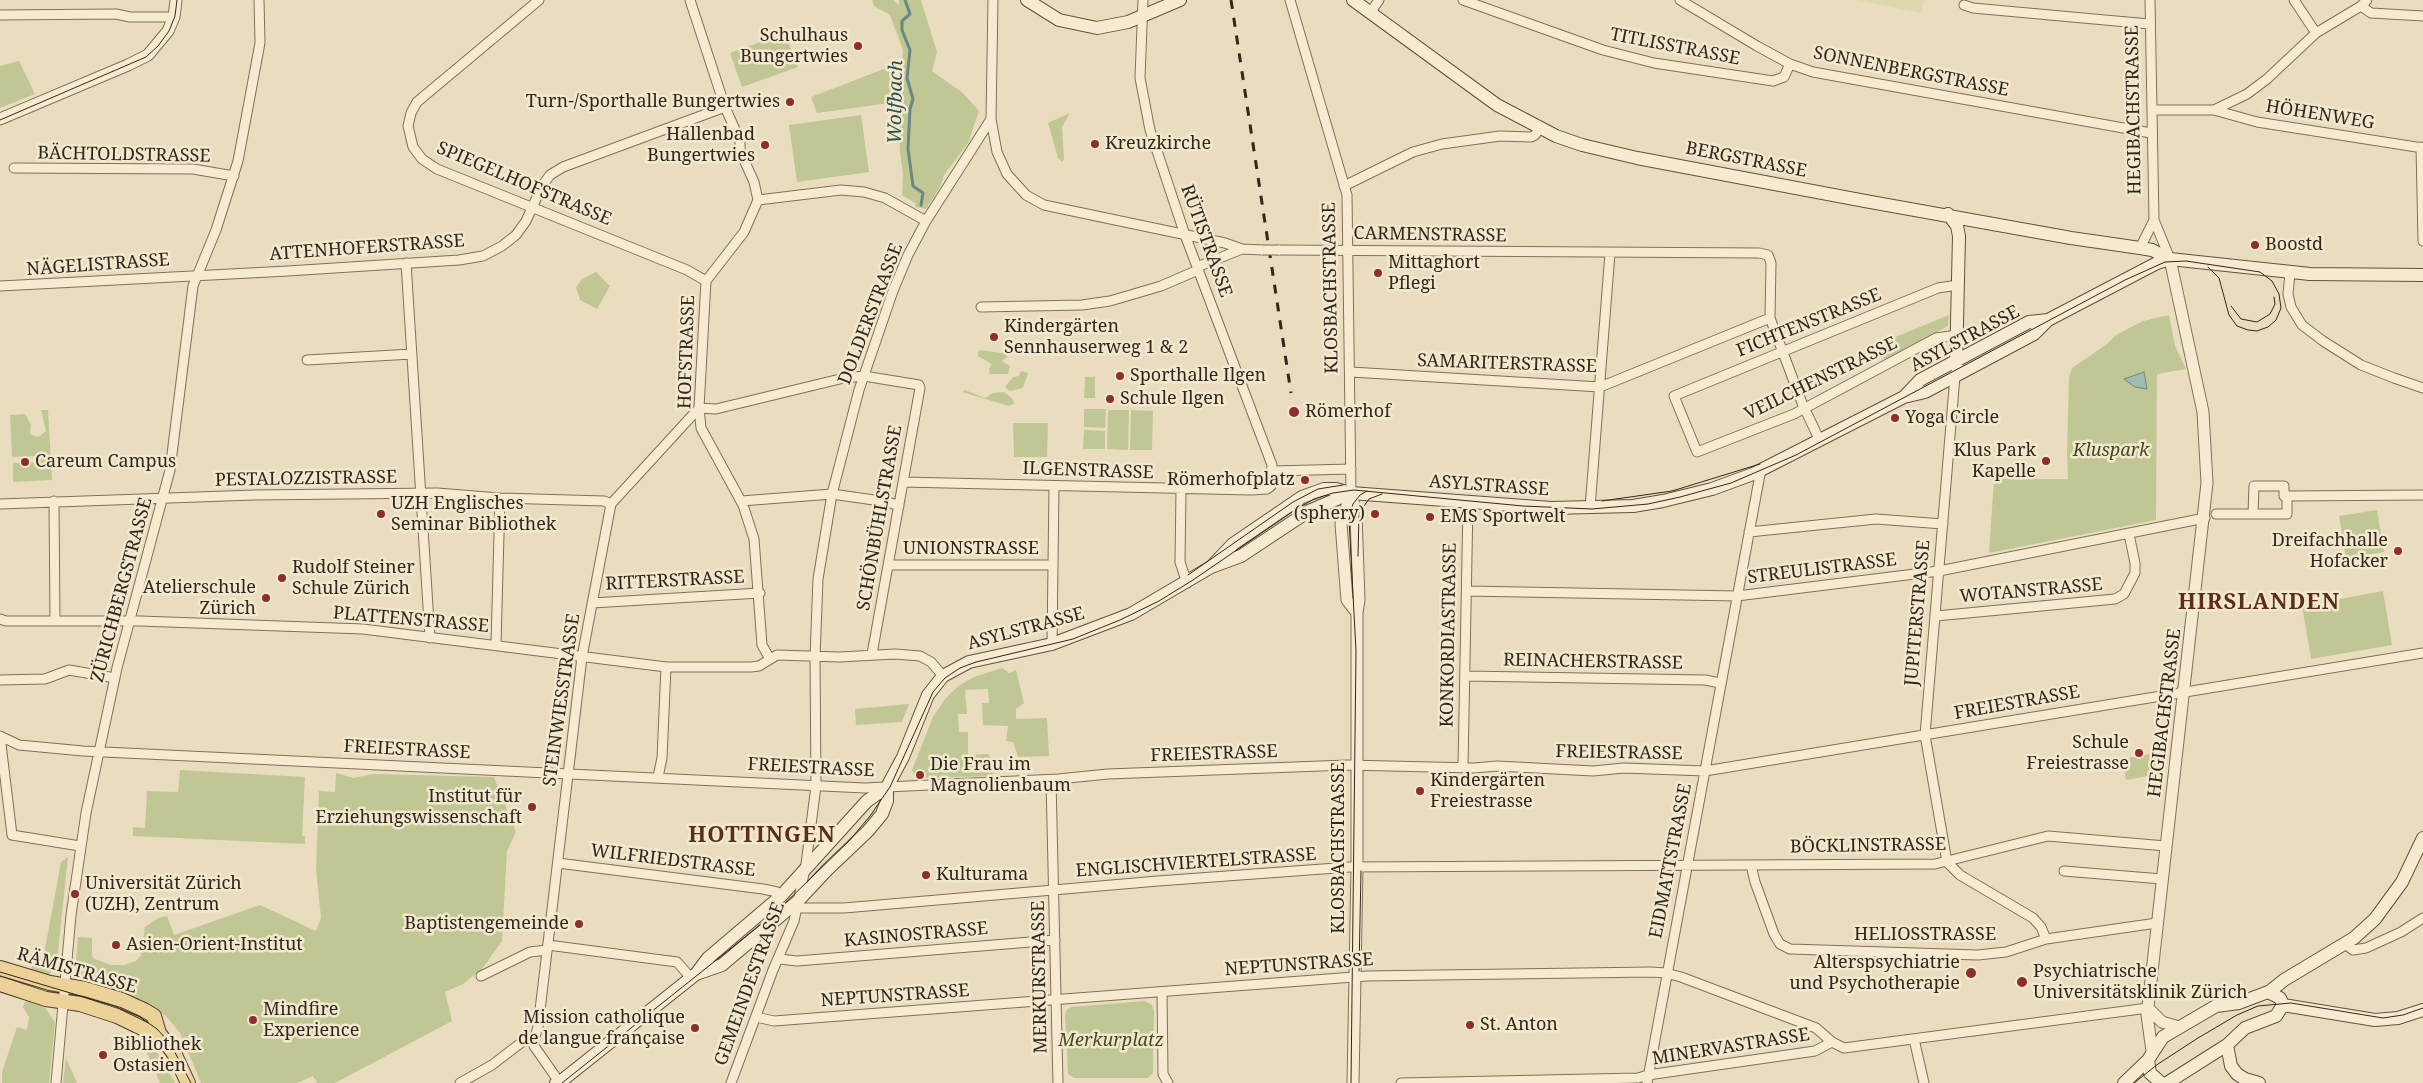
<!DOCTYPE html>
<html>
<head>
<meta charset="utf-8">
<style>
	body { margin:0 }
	canvas { display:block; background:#eaddbf }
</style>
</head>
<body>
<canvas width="2423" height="1083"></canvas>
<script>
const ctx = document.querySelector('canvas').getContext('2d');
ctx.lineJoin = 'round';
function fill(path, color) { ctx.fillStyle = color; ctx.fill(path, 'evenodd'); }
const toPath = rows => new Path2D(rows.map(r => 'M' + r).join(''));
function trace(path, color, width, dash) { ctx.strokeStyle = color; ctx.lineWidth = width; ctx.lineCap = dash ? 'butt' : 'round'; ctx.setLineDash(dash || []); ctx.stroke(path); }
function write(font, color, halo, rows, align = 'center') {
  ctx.font = font + ' "Noto Serif",serif'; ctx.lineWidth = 5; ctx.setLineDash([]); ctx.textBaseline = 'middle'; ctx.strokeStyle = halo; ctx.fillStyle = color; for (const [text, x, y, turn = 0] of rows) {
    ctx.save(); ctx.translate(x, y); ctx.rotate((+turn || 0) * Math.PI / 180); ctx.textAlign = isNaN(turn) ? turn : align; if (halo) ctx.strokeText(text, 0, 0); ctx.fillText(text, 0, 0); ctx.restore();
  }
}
fill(toPath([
	[1858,0,1924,0,1921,13]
]), '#dfd7ad');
fill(toPath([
	[872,0,893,0,899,5,899,0,921,0,937,52,932,71,963,93,979,111,968,143,944,175,940,187,926,209,916,207,915,203,902,195,903,174,900,153,898,101,903,50,890,15,874,6],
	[785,33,798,67,742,87,730,53],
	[19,61,35,94,0,108,0,66],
	[889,67,897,87,896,102,817,113,811,97],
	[1070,113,1062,127,1064,160,1062,162,1058,158,1048,123],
	[861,115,869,172,797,182,789,125],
	[596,272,610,286,597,309,580,300,576,287,582,279],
	[1949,315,1948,326,1885,361,1876,345],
	[2169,315,2175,346,2186,369,2157,374,2156,520,1989,553,1994,479,2068,479,2067,452,2069,378,2072,368,2107,344,2116,335,2143,321],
	[981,350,1001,353,1008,350,1007,357,1002,361,1010,366,1008,374,990,374,989,369,992,364,978,356,978,352],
	[1021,371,1028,373,1023,388,1010,391,1005,387,1013,377,1019,376],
	[1085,377,1095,377,1095,398,1084,398],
	[965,390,985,398,993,393,1004,392,1013,399,1014,404,1009,406,962,392],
	[1084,409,1106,409,1105,428,1084,427],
	[41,410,48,410,52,480,13,482,13,463,37,462,37,456,12,457,10,415,25,414,31,425,30,434,38,437,46,431],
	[1108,410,1129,410,1128,450,1107,449],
	[1131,410,1153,411,1152,450,1130,450],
	[1013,423,1048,423,1047,457,1014,457],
	[1084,430,1105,431,1105,449,1083,449],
	[2377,510,2384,552,2346,558,2339,516],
	[2383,591,2392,645,2311,659,2302,606],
	[1002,668,1009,673,1016,670,1024,703,1016,709,1016,719,1047,718,1049,756,1018,757,1013,742,1006,741,1008,726,983,725,982,703,989,703,988,689,965,690,967,714,958,714,959,732,968,732,968,755,989,754,994,776,916,778,912,770,933,717,945,699,958,686,974,677],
	[909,704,902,722,856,725,855,709],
	[2155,753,2159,774,2126,780,2122,759],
	[180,770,305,777,302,836,305,836,305,844,133,836,133,827,145,828,147,791,178,792],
	[336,773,353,778,373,774,494,777,516,832,507,851,502,941,482,969,463,984,445,992,452,1021,335,1083,317,1083,313,1076,297,1083,201,1083,180,1033,167,1017,141,1000,91,984,83,978,76,961,78,937,92,938,92,956,95,959,111,965,124,965,136,961,141,955,145,927,158,918,167,916,174,935,260,905,316,931,321,918,316,870,319,791,335,792],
	[68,857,56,970,51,972,49,975,31,970,34,958,43,960,61,862],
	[26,999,43,1005,55,1022,49,1083,2,1083,2,1072,17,1027,27,1030,29,1017,23,1007],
	[1145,1001,1152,1005,1154,1012,1153,1073,1148,1078,1074,1078,1068,1074,1065,1015,1067,1010,1071,1007],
	[140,1036,159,1055,175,1083,160,1083],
	[66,1058,77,1083,63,1083]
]), '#c1c794');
const water = toPath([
	[2144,372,2147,389,2135,387,2124,379,2144,372]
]);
fill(water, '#a2bcb5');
trace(water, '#6a8981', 1);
trace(toPath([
	[905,0,910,14,902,21,902,30,910,50,907,78,913,99,910,109,908,149,913,186,923,193,921,205]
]), '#6a8981', 3);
const minor = toPath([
	[539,0,417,102,411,113,408,126,413,147,422,159,437,169,687,270,706,281],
	[690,0,725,107,740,141,740,151,754,182,758,200,744,232,706,281,699,408,701,428,743,505,754,539,762,645,770,659],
	[1290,0,1347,195,1351,493],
	[1463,0,1603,50,1654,63,1773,81,1784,77,1790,64],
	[1680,0,1757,46,1790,64,1813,72,2151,133],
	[2150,0,2154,220,2170,259],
	[2294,0,2316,33],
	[1964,5,1973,8,2149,24],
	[2361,6,2371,13,2423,16],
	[1370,13,1379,0],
	[0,15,116,14,130,17,174,17],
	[2152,110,2214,110,2247,94,2267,79,2316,33,2361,6,2367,0],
	[2214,110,2257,122,2423,148],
	[991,119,997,152,1007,174,1026,195,1044,205,1225,243,1242,249,1263,250],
	[2421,147,2423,241],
	[14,168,193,169,234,176],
	[1344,186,1413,152,1442,144,1500,136,1531,137,1535,135,1540,128],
	[758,200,841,190,864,192,885,198,926,221],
	[2140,248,2154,220],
	[1278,250,1759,253,1768,255,1771,263,1770,318,1802,403,1820,441],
	[406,263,430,638],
	[1197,267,1242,249],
	[2290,273,2288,294,2291,307,2302,325,2323,341,2361,365,2394,378,2423,388],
	[0,286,288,271,459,260,483,256,502,246,516,235,526,221,542,186,550,175,563,167,725,107],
	[981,307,1082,305,1110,301,1161,286,1198,270],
	[1957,335,1936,338,1794,414,1697,452,1674,396,1938,288,1958,285],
	[307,360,412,354],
	[1351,372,1600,387,1770,318],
	[1955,376,1925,735,1947,862,1960,875,2033,918,2041,927,2046,939],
	[699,408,716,409,844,378,864,376,919,385,920,388,872,654],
	[1273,471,1351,469],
	[903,482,1251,490,1267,489,1271,486,1272,465,1185,235,1150,130,1140,78,1143,0],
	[1181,490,1180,562,1187,583],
	[54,501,55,621],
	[741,501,832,494,888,502,899,506],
	[0,504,254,495,437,493,500,498,604,501,611,504],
	[1590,508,1610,253],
	[2216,514,2287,514,2287,496,2423,495],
	[2253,514,2254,486,2284,486,2284,496,2287,496],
	[1749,532,1876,519,1943,524],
	[888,565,1053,565],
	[1467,591,1737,596,1939,571,2205,518],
	[592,603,760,593],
	[1936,616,2115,599,2124,594,2135,573,2135,563,2129,534],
	[0,619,6,621,140,621,363,629,666,667,751,667,759,666,777,655,840,657,895,654,920,656,931,662,943,676],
	[496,644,500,498],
	[1052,644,1054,486],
	[1465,676,1705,680,1720,683],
	[0,680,45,679,69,670,115,678],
	[0,736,19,745,83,751,865,788,1058,779,1108,774,1347,765,1474,768,1497,766,1593,771,1624,768,1705,771,2423,653],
	[0,736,12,835,80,846],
	[1463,767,1468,503],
	[658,777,662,758,666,667],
	[1051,780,1058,1083],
	[558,863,763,889,777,892,781,896],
	[1751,865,1755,882,1774,934,1780,944,1790,949,1978,955,2006,952,2046,939,2157,923],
	[2064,871,2162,879],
	[798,908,844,908,1158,881,1350,867,1935,864,2048,836,2166,846],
	[2345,944,2353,950,2366,948,2401,932,2423,918],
	[548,945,677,962,691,978],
	[780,959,797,961,1055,940],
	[481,976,530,952,547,950],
	[1162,992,1163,1074,1168,1083],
	[756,1017,774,1021,1367,976,1651,972,1666,973,1681,977,1816,1028,1832,1042,1844,1048,2148,1008],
	[1914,1039,1924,1083],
	[56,1083,71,915,86,813,117,668,170,470,193,286,216,230,238,161,260,43,259,0],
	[460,1083,492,1065,526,1039,534,1040],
	[560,1083,534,1046,534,1040,538,1027,582,657,611,504,699,408],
	[731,1083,773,970,794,921,806,864,816,786,815,657,818,579,832,494,859,390,893,291,908,255,926,221,991,119,993,0],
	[1401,1083,1638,1078,1648,1075,1815,1051,1832,1042],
	[1647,1083,1761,469]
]);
const tertiary = toPath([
	[0,119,128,65,148,55,168,31,174,17,176,0],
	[1351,493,1356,514,1359,600,1357,613,1357,868,1353,1083],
	[1351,493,1341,524,1347,600,1357,613],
	[2148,1008,2162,1022,2179,1027],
	[2152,1051,2147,1015,2152,972,2207,483,2203,412,2170,259]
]);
const secondary = toPath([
	[1027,0,1059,20,1097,28,1128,22,1180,0],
	[1353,0,1497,105,1556,136,1582,145,1637,158,1865,201,2071,238,2140,248,2152,250,2170,259],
	[1948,214,1957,226,1959,236,1956,366],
	[1904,397,1920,380,2029,322,2048,320],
	[1211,567,1241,556,1309,511,1351,493],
	[696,974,722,965,798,901,827,870,868,831,882,814,887,801,887,787],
	[2269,992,2284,980,2354,938,2375,919,2402,882,2423,838],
	[2283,1005,2375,1020,2398,1018,2423,1010],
	[2227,1045,2231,1066,2237,1074,2245,1079,2259,1083],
	[556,1083,560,1082,696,974,708,958,781,896,867,801,887,787,903,757,928,695,943,676,969,662,1052,644,1131,614,1211,567,1233,544,1302,497,1324,489,1336,489,1351,493,1551,508,1633,506,1663,501,1712,489,1753,474,1904,397,1925,392,2034,334,2048,320,2157,263,2170,259,2310,274,2423,275],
	[2124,1083,2148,1060],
	[2161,1083,2150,1073,2148,1060,2163,1037,2216,1006,2239,1003,2268,992,2280,998,2283,1005,2276,1016,2245,1028,2227,1045,2167,1083]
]);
const primary = toPath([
	[0,968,50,983,85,989,122,1000,144,1010,154,1016,159,1033,175,1055,188,1083],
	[0,984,46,999,80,1004,117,1016,146,1030,159,1033]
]);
trace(minor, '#816f59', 11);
trace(tertiary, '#816f59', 13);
trace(secondary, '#63503c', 14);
trace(primary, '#4f3d2d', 16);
trace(minor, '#f6ebd1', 9);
trace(tertiary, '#f6ebd1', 11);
trace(secondary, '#f6ebd1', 12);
trace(primary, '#ecd298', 14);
trace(toPath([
	[0,120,146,57,158,46,169,31,175,16,177,0],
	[2231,306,2241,319,2257,322,2270,314,2275,304,2274,297],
	[1602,501,1672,491,1760,464],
	[1358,556,1359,513,1369,499,1382,494],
	[1188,575,1293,502,1318,489,1343,485],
	[1359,971,1361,871],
	[0,972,114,1006,140,1017,157,1029,170,1043,191,1083],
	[562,1083,774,914,849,841,870,816,890,787,933,692,945,678,960,668,976,662,1073,639,1120,620,1159,601,1193,580,1295,510,1314,499,1333,493,1354,490,1523,506,1592,509,1648,504,1680,497,1731,483,1796,455,2125,280,2165,262,2186,261,2260,272,2272,281,2279,294,2281,308,2276,320,2268,327,2257,331,2248,330,2237,326,2229,315,2219,278,2208,267],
	[1351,1083,1356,651,1349,519,1353,504,1360,495,1367,491],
	[2134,1083,2158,1064,2198,1038,2237,1015,2258,1006,2291,1003,2383,1018,2403,1015,2423,1008]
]), '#32271c', 1);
trace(toPath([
	[1231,0,1291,393]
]), '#32271c', 3, [9, 9]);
const minorBridge = toPath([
	[1263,250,1278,250]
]);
trace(minorBridge, '#816f59', 11, []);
trace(minorBridge, '#f6ebd1', 9);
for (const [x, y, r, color] of [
	[858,46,5,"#8c2d2e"],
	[790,102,5,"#8c2d2e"],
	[1095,144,5,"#8c2d2e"],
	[765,145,5,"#8c2d2e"],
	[2255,245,5,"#8c2d2e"],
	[1378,273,5,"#8c2d2e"],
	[994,337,5,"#8c2d2e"],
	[1120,376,5,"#8c2d2e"],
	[1110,399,5,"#8c2d2e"],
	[1294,412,6,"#8c2d2e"],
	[1895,418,5,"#8c2d2e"],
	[2046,461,5,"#8c2d2e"],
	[25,462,5,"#8c2d2e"],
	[1305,480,5,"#8c2d2e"],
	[381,514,5,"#8c2d2e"],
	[1375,514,5,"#8c2d2e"],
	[1430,517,5,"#8c2d2e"],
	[2398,551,5,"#8c2d2e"],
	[282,578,5,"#8c2d2e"],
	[266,598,5,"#8c2d2e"],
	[2139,753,5,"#8c2d2e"],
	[920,775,5,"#8c2d2e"],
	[1420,791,5,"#8c2d2e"],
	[532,807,5,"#8c2d2e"],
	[926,875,5,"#8c2d2e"],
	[75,894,5,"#8c2d2e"],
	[579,924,5,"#8c2d2e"],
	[116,945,5,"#8c2d2e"],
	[1971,973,6,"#8c2d2e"],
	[2022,982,6,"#8c2d2e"],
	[253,1020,5,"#8c2d2e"],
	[1470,1025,5,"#8c2d2e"],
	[695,1028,5,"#8c2d2e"],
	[103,1055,5,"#8c2d2e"]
]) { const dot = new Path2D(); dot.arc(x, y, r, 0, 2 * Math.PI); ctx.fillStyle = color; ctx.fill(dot); trace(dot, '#f2e8ce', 2); }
write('18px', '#32271c', '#f2e8ce', [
	["Schulhaus",848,36,"right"],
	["Bungertwies",848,57,"right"],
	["Turn-/Sporthalle Bungertwies",780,102,"right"],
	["Hallenbad",755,135,"right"],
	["Bungertwies",755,156,"right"],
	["Kreuzkirche",1105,144],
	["Boostd",2265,245],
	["Mittaghort",1388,263],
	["Pflegi",1388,284],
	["Kindergärten",1004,327],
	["Sennhauserweg 1 & 2",1004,348],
	["Sporthalle Ilgen",1130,376],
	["Schule Ilgen",1120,399],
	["Römerhof",1305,412],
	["Yoga Circle",1905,418],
	["Klus Park",2036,451,"right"],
	["Kapelle",2036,472,"right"],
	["Careum Campus",35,462],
	["Römerhofplatz",1295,480,"right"],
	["UZH Englisches",391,504],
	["Seminar Bibliothek",391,525],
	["(sphery)",1365,514,"right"],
	["EMS Sportwelt",1440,517],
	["Dreifachhalle",2388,541,"right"],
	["Hofacker",2388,562,"right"],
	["Rudolf Steiner",292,568],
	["Schule Zürich",292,589],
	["Atelierschule",256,588,"right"],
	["Zürich",256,609,"right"],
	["Schule",2129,743,"right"],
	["Freiestrasse",2129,764,"right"],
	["Die Frau im",930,765],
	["Magnolienbaum",930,786],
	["Kindergärten",1430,781],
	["Freiestrasse",1430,802],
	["Institut für",522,797,"right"],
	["Erziehungswissenschaft",522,818,"right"],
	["Kulturama",936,875],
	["Universität Zürich",85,884],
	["(UZH), Zentrum",85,905],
	["Baptistengemeinde",569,924,"right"],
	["Asien-Orient-Institut",126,945],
	["Alterspsychiatrie",1960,963,"right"],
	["und Psychotherapie",1960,984,"right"],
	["Psychiatrische",2033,972],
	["Universitätsklinik Zürich",2033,993],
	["Mindfire",263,1010],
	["Experience",263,1031],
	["Mission catholique",685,1018,"right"],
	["de langue française",685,1039,"right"],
	["St. Anton",1480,1025],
	["Bibliothek",113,1045],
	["Ostasien",113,1066]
], 'left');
write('18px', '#32271c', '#f2e8ce', [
	["TITLISSTRASSE",1675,47,11],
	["SONNENBERGSTRASSE",1911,72,11],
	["HEGIBACHSTRASSE",2134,110,-91],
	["HÖHENWEG",2320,115,9],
	["BÄCHTOLDSTRASSE",124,155,1],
	["BERGSTRASSE",1746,160,11],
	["SPIEGELHOFSTRASSE",524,184,23],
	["CARMENSTRASSE",1430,235,1],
	["RÜTISTRASSE",1206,241,70],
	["ATTENHOFERSTRASSE",367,248,-4],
	["NÄGELISTRASSE",98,265,-4],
	["KLOSBACHSTRASSE",1331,288,-91],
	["DOLDERSTRASSE",871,314,-69],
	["FICHTENSTRASSE",1809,323,-22],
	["ASYLSTRASSE",1965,339,-28],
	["HOFSTRASSE",687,352,-88],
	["SAMARITERSTRASSE",1507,364,2],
	["VEILCHENSTRASSE",1821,379,-26],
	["ILGENSTRASSE",1088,471,2],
	["PESTALOZZISTRASSE",306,479,-1],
	["ASYLSTRASSE",1489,486,4],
	["SCHÖNBÜHLSTRASSE",880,518,-80],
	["UNIONSTRASSE",971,549],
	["STREULISTRASSE",1822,569,-7],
	["RITTERSTRASSE",675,581,-3],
	["ZÜRICHBERGSTRASSE",122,590,-75],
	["WOTANSTRASSE",2031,591,-5],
	["JUPITERSTRASSE",1918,613,-85],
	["PLATTENSTRASSE",411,620,5],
	["ASYLSTRASSE",1026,629,-15],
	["KONKORDIASTRASSE",1449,635,-89],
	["REINACHERSTRASSE",1593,662,1],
	["STEINWIESSTRASSE",562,700,-82],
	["FREIESTRASSE",2017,703,-10],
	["HEGIBACHSTRASSE",2165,713,-83],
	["FREIESTRASSE",407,750,3],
	["FREIESTRASSE",1619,753,1],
	["FREIESTRASSE",1214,754,-2],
	["FREIESTRASSE",811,768,3],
	["BÖCKLINSTRASSE",1868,846,-1],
	["KLOSBACHSTRASSE",1339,848,-90],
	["WILFRIEDSTRASSE",673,861,7],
	["EIDMATTSTRASSE",1671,861,-79],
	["ENGLISCHVIERTELSTRASSE",1196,863,-4],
	["KASINOSTRASSE",916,935,-5],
	["HELIOSSTRASSE",1925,935],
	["NEPTUNSTRASSE",1299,965,-4],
	["RÄMISTRASSE",77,971,16],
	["MERKURSTRASSE",1040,977,-91],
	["GEMEINDESTRASSE",750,984,-70],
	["NEPTUNSTRASSE",895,996,-4],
	["MINERVASTRASSE",1731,1047,-9]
]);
write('italic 18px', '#434d24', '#f2e8ce', [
	["Kluspark",2111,451],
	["Merkurplatz",1111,1041]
]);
write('italic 19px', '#2c514f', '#f2e8ce', [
	["Wolfbach",896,102,-89]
]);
ctx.letterSpacing = '1px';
write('bold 22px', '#5b2c1f', '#f2e8ce', [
	["HIRSLANDEN",2259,603],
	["HOTTINGEN",762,836]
]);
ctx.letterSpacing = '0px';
</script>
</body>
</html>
